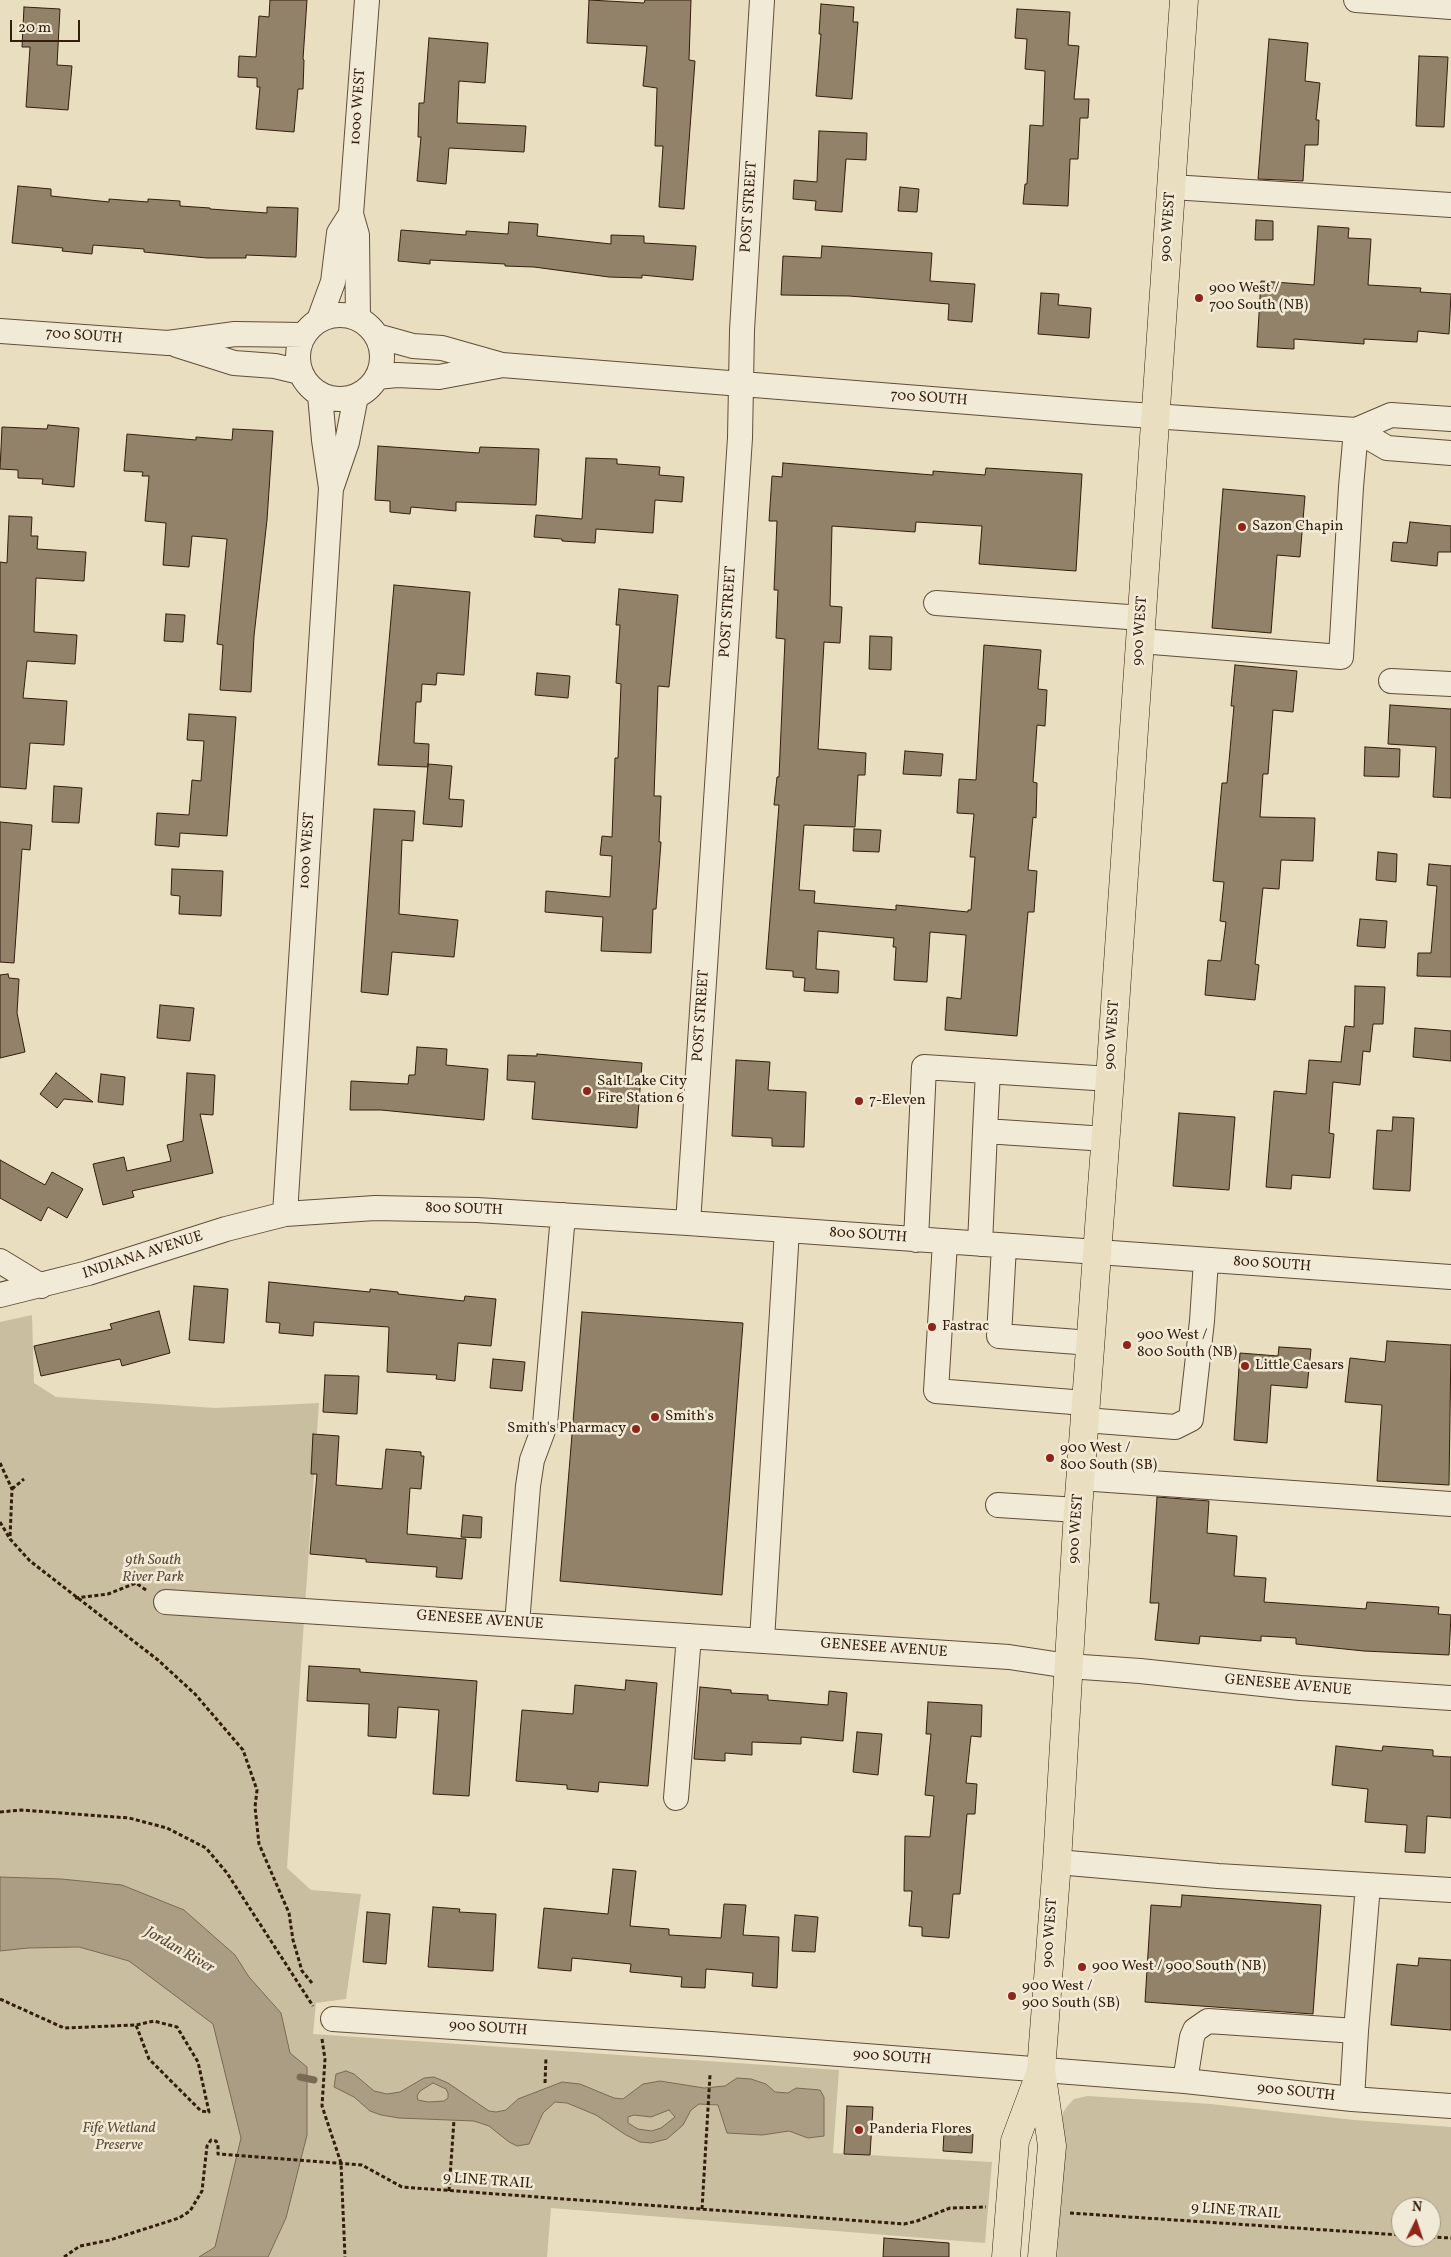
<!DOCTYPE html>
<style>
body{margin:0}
#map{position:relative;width:1451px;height:2257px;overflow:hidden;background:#e9dfc0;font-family:Vollkorn,serif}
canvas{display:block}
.north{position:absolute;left:1391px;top:2197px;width:50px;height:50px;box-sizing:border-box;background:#f1ead6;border:1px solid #a59885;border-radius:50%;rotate:4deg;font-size:14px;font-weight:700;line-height:20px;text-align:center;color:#331d0c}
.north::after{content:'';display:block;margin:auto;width:18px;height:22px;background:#8f2418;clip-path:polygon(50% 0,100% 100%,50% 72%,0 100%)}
.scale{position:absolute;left:10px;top:20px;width:70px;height:22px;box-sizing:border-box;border:2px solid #331d0c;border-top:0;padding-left:6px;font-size:15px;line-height:18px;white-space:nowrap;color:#331d0c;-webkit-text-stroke:4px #f1ead6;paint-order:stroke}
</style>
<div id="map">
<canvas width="1451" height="2257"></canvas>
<div class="north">N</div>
<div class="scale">20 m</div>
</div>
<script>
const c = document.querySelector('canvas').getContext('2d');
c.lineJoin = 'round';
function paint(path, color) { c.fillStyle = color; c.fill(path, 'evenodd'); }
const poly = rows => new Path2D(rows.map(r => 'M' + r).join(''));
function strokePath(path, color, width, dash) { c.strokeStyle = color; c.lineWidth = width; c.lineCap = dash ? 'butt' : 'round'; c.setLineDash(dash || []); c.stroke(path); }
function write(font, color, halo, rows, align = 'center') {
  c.font = font + ' Vollkorn,serif'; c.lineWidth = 5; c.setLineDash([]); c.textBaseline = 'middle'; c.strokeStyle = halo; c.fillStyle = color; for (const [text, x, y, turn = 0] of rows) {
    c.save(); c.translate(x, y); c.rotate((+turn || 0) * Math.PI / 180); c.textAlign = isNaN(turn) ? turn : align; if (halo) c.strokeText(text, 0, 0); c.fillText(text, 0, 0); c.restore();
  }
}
const green = poly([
 [32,1315,34,1383,56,1397,215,1408,319,1403,287,1868,311,1890,361,1894,346,1999,316,2003,313,2034,839,2070,833,2153,992,2162,985,2243,551,2208,547,2257,0,2257,0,1322],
 [1088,2096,1211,2104,1354,2120,1451,2127,1451,2257,1057,2257,1059,2230,1054,2222,1062,2119,1063,2112,1069,2104,1074,2099],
 [1401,2207,1431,2207,1431,2237,1401,2237]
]);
const water = poly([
 [0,1877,61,1879,122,1885,184,1910,235,1955,249,1977,281,2013,290,2053,307,2067,307,2135,286,2218,268,2257,199,2257,215,2247,241,2138,213,2024,129,1961,79,1947,28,1948,0,1951,0,1877],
 [346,2071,354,2074,374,2091,387,2094,400,2092,424,2078,434,2077,448,2083,489,2111,496,2112,506,2110,518,2099,562,2082,580,2084,614,2098,623,2099,643,2084,660,2081,704,2088,725,2086,737,2078,751,2079,766,2084,775,2092,788,2093,796,2088,820,2090,824,2097,824,2136,808,2138,789,2131,762,2135,727,2133,718,2105,699,2104,691,2110,683,2125,667,2139,651,2143,640,2142,626,2135,596,2115,567,2103,555,2102,543,2113,529,2144,517,2146,509,2142,489,2126,474,2121,399,2118,381,2115,370,2111,354,2097,334,2087,336,2074,346,2071],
 [433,2083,446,2089,448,2093,448,2098,444,2101,428,2102,418,2100,417,2096,420,2091,433,2083],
 [669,2110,675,2117,661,2128,652,2131,638,2129,628,2123,628,2117,634,2115,651,2117,669,2110]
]);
const stream = poly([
 [300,2077,314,2080]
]);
const building = poly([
 [270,0,307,0,303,59,304,60,303,89,298,89,294,132,256,129,260,87,257,87,257,78,238,77,239,56,256,57,259,16,269,17,270,0],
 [589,0,644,3,645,0,691,0,689,60,695,61,684,209,659,207,663,146,655,146,657,88,643,86,647,46,587,43,589,0],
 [821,4,854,7,853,22,858,22,852,99,816,96,821,34,819,34,821,4],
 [24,7,60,9,57,65,72,66,68,110,26,107,30,47,22,47,24,7],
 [1017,9,1070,12,1068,45,1079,46,1074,99,1089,99,1088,118,1080,118,1078,159,1070,159,1068,206,1023,204,1025,184,1027,184,1030,125,1043,126,1045,71,1025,69,1027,39,1015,38,1017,9],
 [429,38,488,43,485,83,459,81,457,123,526,126,524,152,449,148,446,184,417,181,421,137,418,137,419,103,424,103,429,38],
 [1269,39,1308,43,1305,81,1320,83,1316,120,1319,120,1318,145,1305,145,1303,181,1258,179,1269,39],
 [1419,56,1448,57,1444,127,1416,126,1419,56],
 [819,131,867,133,866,160,846,159,842,212,815,210,816,201,793,199,794,180,817,182,819,131],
 [18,186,51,189,51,196,109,202,109,199,148,202,148,199,180,201,180,206,210,208,210,209,267,213,267,207,298,208,296,257,246,255,246,258,207,258,144,252,144,249,93,245,92,254,62,251,63,248,12,243,18,186],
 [900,187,919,189,917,212,898,211,900,187],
 [1256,220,1273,221,1273,240,1255,240,1256,220],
 [509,222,538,224,537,236,611,244,611,235,644,236,644,243,696,246,693,280,642,275,642,278,609,277,534,267,505,266,505,264,430,260,430,264,398,261,401,230,466,235,466,231,508,234,509,222],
 [1318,226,1349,228,1348,238,1371,239,1368,285,1421,288,1420,292,1451,294,1449,334,1418,331,1417,342,1364,339,1364,344,1294,339,1294,349,1257,347,1261,281,1314,285,1318,226],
 [822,246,932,253,930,281,975,284,972,322,948,320,949,304,849,296,781,295,783,256,821,258,822,246],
 [1041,293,1059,294,1058,305,1091,308,1089,338,1038,334,1041,293],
 [48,425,79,428,74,487,42,484,43,479,18,478,18,470,0,469,2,427,47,429,48,425],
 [233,429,273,431,267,520,254,636,251,692,220,690,223,645,217,644,227,539,192,536,189,567,163,565,166,523,145,521,149,476,142,476,143,472,124,471,127,434,196,440,196,437,232,440,233,429],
 [378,446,479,453,480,447,539,449,536,505,456,502,456,511,411,507,410,514,390,512,390,501,375,500,378,446],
 [586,458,617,459,617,464,660,467,659,475,684,477,682,502,655,500,653,533,596,529,595,543,562,541,562,539,534,537,536,515,582,519,586,458],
 [783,463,933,475,933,471,985,475,986,468,1082,474,1076,571,979,564,982,526,916,522,915,532,832,526,830,606,842,607,840,643,824,642,818,749,866,753,865,775,858,775,855,827,804,825,799,890,815,891,814,903,896,910,896,905,968,912,968,910,971,910,975,857,970,857,974,814,957,813,959,779,976,780,984,645,1041,650,1038,689,1047,690,1045,726,1037,725,1033,782,1037,783,1036,818,1033,817,1028,870,1037,871,1034,912,1028,912,1017,1036,945,1030,947,997,961,999,966,935,930,932,927,982,894,980,896,947,893,947,894,938,818,931,816,969,839,971,838,993,804,991,805,978,793,977,793,971,766,969,779,805,774,805,777,777,779,777,785,639,776,638,778,590,774,590,777,521,769,521,772,476,782,477,783,463],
 [1223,489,1305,496,1300,557,1277,555,1271,633,1212,628,1223,489],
 [9,516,32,517,31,536,38,536,37,549,86,552,84,581,36,578,34,632,77,635,75,664,27,661,23,698,67,701,64,745,30,743,26,789,0,787,0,562,7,563,9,516],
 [1410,522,1451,526,1451,552,1438,552,1437,566,1391,561,1393,542,1407,543,1410,522],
 [394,585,470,592,464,675,437,673,436,685,422,684,421,702,416,702,414,743,429,744,428,767,378,765,394,585],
 [619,589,678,595,669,687,658,686,654,796,661,796,659,842,661,842,656,909,653,909,651,953,601,951,603,917,545,912,546,891,610,897,612,856,600,855,602,836,612,837,615,758,618,758,621,684,616,683,620,625,616,625,619,589],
 [166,614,185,615,183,642,164,641,166,614],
 [870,636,892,637,891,670,869,669,870,636],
 [1235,665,1297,671,1293,712,1273,710,1268,774,1263,774,1260,817,1315,818,1313,861,1281,860,1279,889,1263,888,1255,964,1259,965,1255,1000,1205,995,1208,960,1221,961,1226,922,1220,921,1224,882,1213,881,1222,783,1227,783,1234,706,1231,706,1235,665],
 [537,673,570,676,568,698,535,695,537,673],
 [1390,705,1451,709,1451,798,1433,797,1436,747,1388,744,1390,705],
 [189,714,236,717,227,836,180,833,179,847,155,845,157,813,189,815,192,780,201,781,204,741,187,740,189,714],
 [1365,747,1400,749,1399,777,1364,776,1365,747],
 [905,751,943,754,941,776,903,774,905,751],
 [428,764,452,766,449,799,464,800,462,827,423,824,428,764],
 [54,786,82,788,79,823,52,822,54,786],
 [374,809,415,811,413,841,402,840,399,914,458,920,454,957,392,952,388,995,361,992,374,809],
 [0,822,32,825,30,850,22,849,14,963,0,962,0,822],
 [854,829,881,830,879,852,853,851,854,829],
 [1378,852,1397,854,1396,882,1376,880,1378,852],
 [1429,864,1451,866,1451,977,1417,976,1418,953,1431,953,1437,886,1427,885,1429,864],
 [172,869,223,871,221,916,179,914,180,896,171,895,172,869],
 [1360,919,1387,921,1385,948,1357,946,1360,919],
 [8,974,9,978,19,979,17,1013,25,1052,0,1058,0,975,8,974],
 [1355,986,1385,987,1383,1024,1373,1024,1370,1052,1363,1051,1360,1085,1333,1082,1329,1133,1334,1134,1330,1178,1292,1175,1291,1189,1266,1187,1274,1091,1306,1094,1309,1060,1341,1062,1345,1026,1354,1027,1355,986],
 [160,1005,194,1008,190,1041,157,1038,160,1005],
 [1415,1028,1451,1031,1451,1061,1413,1057,1415,1028],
 [417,1047,447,1049,446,1065,488,1069,484,1120,381,1110,350,1110,351,1081,408,1084,409,1075,415,1075,417,1047],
 [537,1054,642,1063,637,1128,532,1119,535,1082,507,1080,508,1055,537,1056,537,1054],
 [736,1060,770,1062,768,1090,806,1092,804,1147,772,1146,772,1138,732,1136,736,1060],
 [56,1073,93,1102,64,1099,57,1108,40,1094,56,1073],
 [187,1073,215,1075,213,1115,200,1114,213,1173,132,1191,134,1197,103,1205,93,1164,124,1157,127,1171,171,1161,167,1145,183,1141,187,1073],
 [101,1074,125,1077,123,1105,98,1102,101,1074],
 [1179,1113,1235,1117,1229,1190,1173,1186,1179,1113],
 [1393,1117,1414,1118,1410,1191,1373,1189,1377,1130,1392,1131,1393,1117],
 [0,1160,45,1185,52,1172,83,1189,67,1218,48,1207,41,1221,0,1198,0,1160],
 [269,1282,370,1292,370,1289,398,1292,398,1294,464,1301,465,1296,496,1299,491,1346,458,1343,455,1381,436,1379,437,1375,387,1372,389,1327,314,1322,313,1336,279,1333,280,1323,266,1322,269,1282],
 [194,1286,228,1289,224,1343,189,1340,194,1286],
 [159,1311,170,1353,122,1366,120,1359,41,1376,34,1346,112,1329,110,1324,159,1311],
 [582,1312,743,1323,722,1595,560,1581,582,1312],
 [1387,1341,1451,1345,1449,1485,1377,1481,1382,1405,1345,1402,1350,1358,1385,1362,1387,1341],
 [1279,1347,1311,1349,1307,1388,1271,1385,1267,1443,1234,1440,1240,1353,1278,1356,1279,1347],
 [493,1359,525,1362,522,1391,490,1388,493,1359],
 [325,1375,359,1376,357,1414,323,1412,325,1375],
 [313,1434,339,1436,336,1485,382,1489,386,1449,421,1452,421,1456,424,1456,421,1489,410,1488,407,1534,466,1539,462,1579,436,1577,437,1567,366,1562,366,1559,310,1554,317,1474,311,1474,313,1434],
 [1157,1497,1209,1501,1207,1533,1237,1536,1234,1576,1266,1578,1264,1602,1366,1609,1367,1602,1439,1607,1438,1614,1451,1615,1449,1655,1364,1651,1296,1644,1296,1638,1261,1636,1261,1641,1200,1636,1199,1644,1155,1640,1159,1603,1150,1603,1157,1497],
 [463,1515,482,1517,481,1538,461,1537,463,1515],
 [309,1666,360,1669,360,1672,477,1681,469,1796,433,1794,439,1710,398,1707,396,1738,368,1736,369,1704,307,1701,309,1666],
 [626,1680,657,1683,648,1786,599,1782,598,1792,567,1789,567,1785,516,1781,522,1710,573,1714,575,1685,625,1690,626,1680],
 [700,1687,731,1690,731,1693,768,1695,768,1700,828,1705,829,1691,847,1693,843,1741,801,1737,801,1744,752,1742,752,1755,725,1753,725,1761,694,1759,700,1687],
 [928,1702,982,1705,981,1737,971,1736,966,1783,977,1784,975,1814,967,1814,960,1894,953,1894,949,1938,922,1936,922,1927,909,1926,912,1891,904,1891,905,1836,930,1837,934,1796,925,1795,931,1734,926,1734,928,1702],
 [857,1732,882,1734,878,1775,853,1772,857,1732],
 [1336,1746,1382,1751,1383,1746,1433,1750,1433,1756,1451,1757,1451,1818,1427,1816,1425,1853,1405,1852,1407,1825,1365,1822,1368,1789,1332,1785,1336,1746],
 [613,1869,636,1871,630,1926,669,1929,669,1935,721,1938,724,1904,746,1905,743,1935,779,1937,777,1988,752,1986,753,1973,706,1969,705,1988,681,1987,682,1977,630,1972,631,1964,572,1958,571,1971,538,1968,544,1908,608,1914,613,1869],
 [1182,1895,1321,1905,1313,2014,1145,2002,1151,1905,1181,1907,1182,1895],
 [433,1907,460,1909,459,1912,496,1914,493,1971,428,1967,433,1907],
 [367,1912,390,1914,386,1964,363,1962,367,1912],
 [795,1915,818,1917,815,1952,792,1951,795,1915],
 [1419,1958,1451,1960,1451,2030,1391,2025,1397,1964,1418,1966,1419,1958],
 [847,2106,873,2107,870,2155,844,2154,847,2106],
 [944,2132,973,2134,972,2153,943,2151,944,2132],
 [884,2238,949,2243,949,2257,883,2257,884,2238]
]);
const path = poly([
 [0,1463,12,1489,10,1538],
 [12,1489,24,1479],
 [0,1522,10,1539,30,1561,158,1660,195,1694,243,1750,257,1790,255,1807,259,1844,289,1913,293,1940,302,1971,312,1983],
 [75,1598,108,1594,136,1583,146,1590],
 [0,1812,21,1810,129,1818,167,1828,206,1848,227,1873,313,2006],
 [0,1999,64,2028,136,2025,154,2021,177,2027,198,2062,209,2112,201,2111,149,2059,136,2025],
 [322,2039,325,2059,322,2106,341,2163,345,2257],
 [545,2083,546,2057],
 [449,2191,454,2120],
 [702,2209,710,2075],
 [1070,2213,1401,2235],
 [1431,2237,1451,2238],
 [64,2257,80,2246,110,2240,179,2218,190,2211,202,2191,207,2146,211,2140,216,2141,218,2145,218,2154,362,2165,402,2187,904,2224,917,2221,950,2208,986,2207]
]);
const minor = poly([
 [1356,0,1451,7],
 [1172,187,1451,205],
 '298 357a42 42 0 1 1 84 0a42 42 0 1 1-84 0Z',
 [358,319,357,235,351,214,367,0],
 [319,320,333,282,339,233,351,214],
 [0,331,168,343,235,334,303,335],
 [377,336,413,346,442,348,502,365,1095,412,1356,430,1387,448,1451,453],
 [177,345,234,363,275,366,300,372],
 [377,377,397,375,439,377,498,366],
 [1356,430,1391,415,1451,419],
 [332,486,347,442,356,396],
 [936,603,1142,618],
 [1140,641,1341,657,1351,487,1356,430],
 [1391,681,1451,684],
 [985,1131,988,1071],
 [285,1214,331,488,324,440,320,395],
 [688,1223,740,438,742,330,762,0],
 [916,1240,924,1067,1110,1079],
 [945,1242,936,1391,1085,1403],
 [980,1244,985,1131,1106,1139],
 [1004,1246,999,1336,1091,1343],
 [0,1261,41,1286],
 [0,1295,88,1273,226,1229,285,1214,375,1208,477,1210,688,1223,1451,1277],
 [1085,1420,1175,1427,1191,1419,1202,1321,1206,1260],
 [1080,1478,1451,1504],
 [998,1505,1078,1510],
 [166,1602,1009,1657,1068,1666,1140,1671,1300,1688,1451,1698],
 [517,1624,528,1486,532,1460,545,1425,563,1215],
 [762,1640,787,1230],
 [676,1798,689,1636],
 [1057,1862,1218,1876,1451,1890],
 [333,2019,711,2044,994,2066,1185,2081,1352,2099,1451,2106],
 [1356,2031,1368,1885],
 [1185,2081,1192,2037,1195,2030,1208,2021,1356,2031,1352,2099]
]);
const major = poly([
 [1006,2257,1015,2141,1040,2074],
 [1042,2257,1052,2146,1041,2070,1057,1862,1078,1510,1110,1079,1184,0]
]);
const markers = [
 [1199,298,5,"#8f2418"],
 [1242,527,5,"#8f2418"],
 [587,1091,5,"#8f2418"],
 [859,1101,5,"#8f2418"],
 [932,1327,5,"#8f2418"],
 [1127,1345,5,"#8f2418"],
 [1245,1366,5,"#8f2418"],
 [655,1417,5,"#8f2418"],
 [636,1429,5,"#8f2418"],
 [1050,1458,5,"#8f2418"],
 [1082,1967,5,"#8f2418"],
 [1012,1996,5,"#8f2418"],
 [859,2130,5,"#8f2418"]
];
const streetNames = [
 ["1000 WEST",359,107,-86],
 ["POST STREET",750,207,-86],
 ["900 WEST",1169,227,-86],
 ["700 SOUTH",84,337,4],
 ["700 SOUTH",929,399,4],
 ["POST STREET",729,612,-86],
 ["900 WEST",1141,631,-86],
 ["1000 WEST",308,851,-86],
 ["POST STREET",702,1016,-86],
 ["900 WEST",1113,1035,-86],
 ["800 SOUTH",464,1210,2],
 ["800 SOUTH",868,1236,4],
 ["INDIANA AVENUE",143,1256,-18],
 ["800 SOUTH",1272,1265,4],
 ["900 WEST",1077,1529,-86],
 ["GENESEE AVENUE",480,1621,4],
 ["GENESEE AVENUE",884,1649,4],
 ["GENESEE AVENUE",1288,1686,5],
 ["900 WEST",1051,1933,-86],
 ["900 SOUTH",488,2029,4],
 ["900 SOUTH",892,2058,4],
 ["900 SOUTH",1296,2093,6],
 ["9 LINE TRAIL",488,2182,4],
 ["9 LINE TRAIL",1236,2212,4]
];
const poiNames = [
 ["900 West /",1209,289],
 ["700 South (NB)",1209,306],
 ["Sazon Chapin",1252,527],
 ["Salt Lake City",597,1082],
 ["Fire Station 6",597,1099],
 ["7-Eleven",869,1101],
 ["Fastrac",942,1327],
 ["900 West /",1137,1336],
 ["800 South (NB)",1137,1353],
 ["Little Caesars",1255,1366],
 ["Smith's",665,1417],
 ["Smith's Pharmacy",626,1429,"right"],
 ["900 West /",1060,1449],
 ["800 South (SB)",1060,1466],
 ["900 West / 900 South (NB)",1092,1967],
 ["900 West /",1022,1987],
 ["900 South (SB)",1022,2004],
 ["Panderia Flores",869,2130]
];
const parkNames = [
 ["9th South",153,1561],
 ["River Park",153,1578],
 ["Fife Wetland",119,2129],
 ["Preserve",119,2146]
];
const waterNames = [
 ["Jordan River",179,1951,30]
];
paint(green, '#cabea1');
paint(water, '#ab9d83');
strokePath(water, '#7b6a53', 1);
strokePath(stream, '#7b6a53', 7);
paint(building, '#92826a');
strokePath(building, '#331d0c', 1);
strokePath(minor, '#604e39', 26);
strokePath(major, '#331d0c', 29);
strokePath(path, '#331d0c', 3, [4, 2.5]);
strokePath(minor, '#f1ead6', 24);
strokePath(major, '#e9dfc0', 28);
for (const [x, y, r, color] of markers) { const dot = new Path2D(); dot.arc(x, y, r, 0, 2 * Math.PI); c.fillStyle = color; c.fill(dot); strokePath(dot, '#f1ead6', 2); }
write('15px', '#331d0c', '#f1ead6', streetNames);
write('15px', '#331d0c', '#f1ead6', poiNames, 'left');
write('italic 15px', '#604d39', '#f1ead6', parkNames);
write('italic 16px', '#5d4a36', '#f1ead6', waterNames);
</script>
